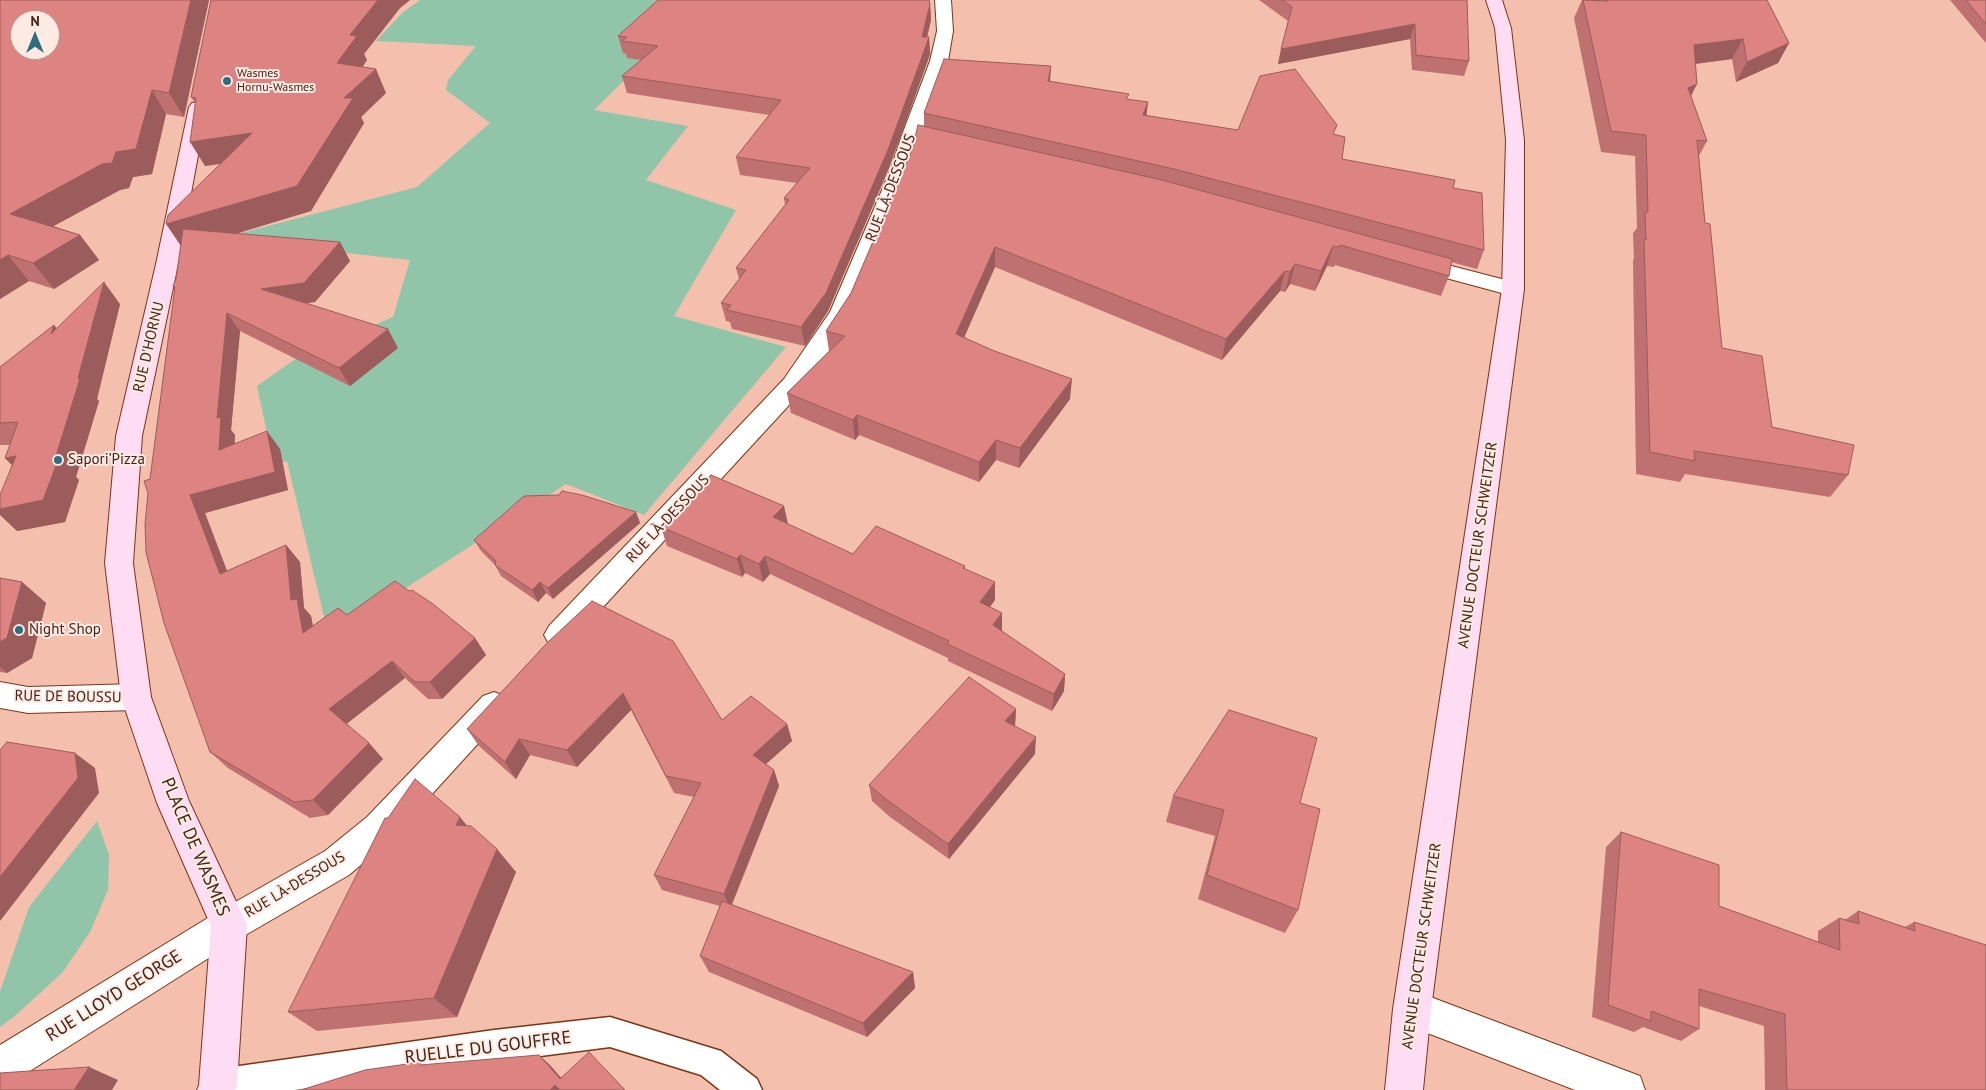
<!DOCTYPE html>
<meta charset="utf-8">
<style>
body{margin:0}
#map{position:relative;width:1986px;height:1090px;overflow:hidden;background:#f4c0ad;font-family:"PT Sans",sans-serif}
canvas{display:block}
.north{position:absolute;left:10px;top:10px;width:50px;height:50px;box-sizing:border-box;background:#fceae3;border:1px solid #b29a91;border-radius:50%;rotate:0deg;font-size:14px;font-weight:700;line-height:20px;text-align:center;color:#442317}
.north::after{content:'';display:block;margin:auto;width:18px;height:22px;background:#2d6e81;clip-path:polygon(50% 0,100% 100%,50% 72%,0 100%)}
</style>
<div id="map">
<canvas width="1986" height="1090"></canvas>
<div class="north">N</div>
</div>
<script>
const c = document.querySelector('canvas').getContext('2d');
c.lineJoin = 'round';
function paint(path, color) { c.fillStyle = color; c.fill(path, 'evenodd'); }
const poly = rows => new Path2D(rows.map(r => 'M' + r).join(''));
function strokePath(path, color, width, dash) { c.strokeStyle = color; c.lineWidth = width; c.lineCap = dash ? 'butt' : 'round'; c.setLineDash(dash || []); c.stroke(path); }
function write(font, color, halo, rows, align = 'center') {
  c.font = font + ' "PT Sans",sans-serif'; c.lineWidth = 4; c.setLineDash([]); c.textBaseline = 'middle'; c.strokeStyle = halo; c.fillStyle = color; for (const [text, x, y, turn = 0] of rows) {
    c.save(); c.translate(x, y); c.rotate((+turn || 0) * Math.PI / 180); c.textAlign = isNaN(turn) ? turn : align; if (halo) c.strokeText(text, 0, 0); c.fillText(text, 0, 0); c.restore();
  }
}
const green = poly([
 [420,0,706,0,594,110,688,126,646,180,736,210,674,316,786,347,644,515,566,484,329,638,287,461,258,469,267,433,257,386,294,360,393,317,410,260,263,244,188,247,417,187,490,123,446,90,448,80,476,46,376,41,403,12],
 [97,821,109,855,108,890,90,932,63,972,15,1016,0,1027,0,992,29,907]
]);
const lane = poly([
 [610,1017,721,1051,757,1079,762,1090,720,1090,701,1075,610,1047,494,1062,295,1090,204,1090,202,1085,207,1074,218,1069,494,1030,610,1017]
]);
const street = poly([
 [935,0,951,0,953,31,948,61,920,135,911,169,869,273,852,312,833,345,802,391,569,644,559,647,549,644,544,635,549,626,784,379,830,312,891,169,902,135,930,61,937,31,935,0],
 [1413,256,1521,284,1524,289,1521,294,1513,296,1405,267,1402,262,1405,257,1413,256],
 [0,682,28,687,136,684,147,688,151,697,147,706,136,710,28,713,0,708,0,682],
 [494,692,505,696,509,705,505,714,391,839,349,875,242,937,14,1081,0,1086,0,1045,216,913,325,851,367,817,483,696,494,692],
 [1412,990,1640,1076,1645,1090,1575,1090,1399,1022,1393,1009,1399,996,1412,990]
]);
const secondary = poly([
 [1486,0,1502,0,1511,28,1524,140,1524,289,1431,1009,1423,1090,1385,1090,1393,1009,1502,289,1506,140,1495,28,1486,0],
 [198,102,204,103,207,107,178,264,142,436,133,563,151,697,189,801,247,925,237,1085,235,1090,197,1090,199,1085,211,926,157,803,121,697,105,563,116,436,156,264,189,107,192,103,198,102]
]);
const wall = poly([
 [0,0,209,0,184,117,166,114,152,174,133,177,129,188,120,190,53,226,80,235,99,260,54,289,29,281,0,299],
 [211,0,410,0,400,8,364,54,367,60,362,67,386,93,361,117,364,123,311,211,236,234,340,242,350,261,315,302,305,303,398,348,350,386,240,331,231,430,235,435,235,444,280,449,288,490,205,513,227,571,286,545,300,562,304,608,311,616,313,626,347,615,409,591,475,638,486,655,442,699,428,699,405,678,346,724,369,743,383,759,328,815,310,818,228,768,210,752,150,479,175,288,173,286,219,164,205,166,195,103,191,97],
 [1259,0,1467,0,1469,61,1464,76,1412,70,1410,39,1278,64,1288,21],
 [1582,0,1767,0,1789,43,1778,63,1736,82,1732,59,1696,64,1691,97,1707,141,1699,156,1705,223,1722,348,1772,427,1848,475,1830,497,1685,474,1680,482,1636,474,1633,261,1634,258,1633,233,1637,228,1635,156,1601,152,1574,18],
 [1950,0,1986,0,1986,43],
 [930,4,931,20,927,37,929,37,930,54,928,60,889,168,828,311,805,346,732,329,730,322,726,321,721,303,739,279,736,268,785,205,784,198,797,183,740,175,736,157,769,115,627,93,622,76,641,60,627,58,626,54,623,53,618,36],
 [1050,81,1128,100,1148,102,1146,116,1238,130,1335,135,1342,159,1453,188,1484,250,1477,269,1451,262,1449,276,1441,296,1335,265,1334,267,1327,266,1315,291,1290,284,1285,292,1280,291,1222,360,995,267,964,337,1070,399,1019,468,996,460,979,482,859,435,855,440,791,413,787,393,829,351,826,331,851,293,924,126,924,113],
 [120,304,97,399,99,401,76,477,79,480,65,522,17,531,12,465,5,458,10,445,0,445,0,367,54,325,56,328],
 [636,512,640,523,553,599,546,593,538,602,501,576,495,565,481,551,474,540],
 [661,527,853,554,965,566,965,569,995,600,990,607,1002,613,1001,631,1065,674,1064,691,1052,711,948,661,948,658,770,574,763,582,745,573,742,577,667,546],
 [0,578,22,582,46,603,32,658,7,673,0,672],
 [548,642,722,720,787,724,792,741,766,764,774,770,779,786,732,905,913,972,915,988,867,1037,709,972,700,956,720,906,662,890,654,875,694,797,674,793,631,710,577,767,530,755,516,779,479,746,467,729],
 [1016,709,1015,726,1035,754,949,859,890,817,872,801,869,785],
 [1173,796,1300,803,1298,910,1285,933,1198,899,1215,836,1166,822],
 [460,817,467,826,516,872,457,1017,317,1031,288,1012],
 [1621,832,1719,906,1818,942,1818,931,1839,918,1845,920,1858,911,1905,927,1914,922,1986,1090,1765,1090,1764,1026,1699,1006,1699,1029,1681,1041,1643,1027,1634,1032,1592,1017,1606,847]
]);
const shadedWall = poly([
 [191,0,209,0,184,117,169,93],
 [378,0,410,0,400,8,364,54,367,60,349,87,337,63,350,35],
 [930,4,931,20,923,54,922,37],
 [1415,24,1410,39,1278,64,1281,49],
 [929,37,930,54,928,60,889,168,828,311,805,346,801,327],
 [1743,39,1732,59,1684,65,1694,45],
 [1789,43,1778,63,1736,82,1747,62],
 [1051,66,1050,83,1048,81],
 [376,69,386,93,361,117,364,123,311,211,183,249,166,224,344,98],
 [1697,84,1687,104,1688,88],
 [152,90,166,114,152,174,133,177,129,188,120,190,30,239,10,214,116,152],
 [1148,102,1146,120,1143,115],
 [252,133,266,157,205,166,190,142],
 [80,235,99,260,54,289,33,263],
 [340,242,350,261,315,302,272,308,261,289],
 [1333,246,1327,266,1315,291,1321,271],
 [995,247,995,267,957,354,956,334],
 [8,255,29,281,0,299,0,260],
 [1295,264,1290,284,1285,292,1290,272],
 [1285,271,1280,291,1222,360,1226,339],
 [104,282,120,304,97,399,99,401,76,477,79,480,65,522,17,531,0,515,0,509,78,378],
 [227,313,240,331,231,430,235,435,233,469,219,450,217,418],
 [54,325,72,347,51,334],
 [388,329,398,348,350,386,339,368],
 [1072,379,1070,399,1019,468,1020,448],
 [857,415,859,435,855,440,853,420],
 [267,431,280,449,288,490,205,513,235,592,220,574,190,495],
 [996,440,996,460,979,482,979,462],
 [16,456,27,480,5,458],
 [784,506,788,524,773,517],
 [636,512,640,523,553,599,548,588],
 [286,545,300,562,304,608,311,616,317,650,303,633,291,600],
 [740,555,745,573,742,577,737,559],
 [765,556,770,574,763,582,759,564],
 [22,582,46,603,32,658,7,673,0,667,0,642],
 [540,582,546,593,538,602,532,590],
 [995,582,995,600,980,620,980,602],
 [1002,613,1002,631,993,643,993,625],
 [475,638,486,655,442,699,430,682],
 [392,661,405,678,344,726,329,709],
 [1065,674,1064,691,1052,711,1054,694],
 [623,693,631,710,577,767,567,750],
 [1016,709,1015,726,1005,721],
 [787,724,792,741,758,771,753,755],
 [1036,737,1035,754,949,859,948,844],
 [519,739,530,755,516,779,505,762],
 [369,743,383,759,328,815,313,800],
 [75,753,95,768,99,793,0,921,0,877],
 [774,770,779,786,730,908,724,894],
 [460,817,480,842,456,825],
 [497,849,516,872,457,1017,434,998],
 [913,972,915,988,867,1037,863,1023],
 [539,1055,550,1065,571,1089,560,1079],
 [89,1067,118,1080,112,1090,74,1090],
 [555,1085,561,1090,550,1090]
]);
const building = poly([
 [0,0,191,0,169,93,152,90,136,149,116,152,112,163,102,164,10,214,80,235,33,263,8,255,0,260,0,0],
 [20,20,50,20,50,50,20,50,20,20],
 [211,0,378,0,350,35,357,36,337,63,376,69,344,98,353,98,297,186,166,224,168,215,252,133,190,142,196,98,191,97,211,0],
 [658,0,929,0,930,4,922,37,929,37,927,43,888,150,826,293,801,327,727,310,731,305,721,303,746,270,736,268,789,200,784,198,810,168,736,157,781,100,622,76,658,46,622,41,627,37,618,36,658,0],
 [1282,0,1467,0,1469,61,1416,55,1415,24,1281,49,1292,7,1282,0],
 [1583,0,1608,1,1608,0,1767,0,1789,43,1747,62,1743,39,1694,45,1697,84,1688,88,1707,141,1697,140,1705,223,1710,224,1722,348,1762,356,1772,427,1854,445,1848,475,1694,451,1695,461,1650,452,1644,239,1646,240,1645,212,1648,212,1646,135,1611,131,1583,0],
 [1966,0,1986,0,1986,24,1966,0],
 [944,59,1051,66,1048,81,1129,94,1126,99,1148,102,1143,115,1238,130,1260,76,1295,69,1337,125,1333,134,1345,137,1342,159,1455,180,1453,188,1482,193,1484,250,1174,169,924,113,944,59],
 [918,125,1162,180,1452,259,1449,276,1340,245,1339,247,1333,246,1321,271,1295,264,1290,272,1285,271,1226,339,995,247,956,334,992,350,1072,379,1020,448,996,440,979,462,857,415,853,420,787,393,845,336,826,331,851,293,912,150,918,125],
 [183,229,340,242,304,283,261,289,388,329,339,368,227,313,217,418,221,417,219,450,267,431,275,472,190,495,220,574,286,545,291,600,297,599,303,633,338,608,347,615,395,581,409,591,412,590,433,604,475,638,430,682,415,682,392,661,329,709,369,743,313,800,294,802,210,752,164,623,146,552,145,524,148,493,144,481,150,479,175,287,173,286,176,279,183,229],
 [104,282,78,378,80,379,55,459,59,458,43,500,0,509,0,495,16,456,5,458,18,422,0,423,0,367,54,325,51,334,104,282],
 [711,475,784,506,773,517,853,554,876,526,965,566,963,568,995,582,980,602,1002,613,993,625,1065,674,1054,694,947,644,949,641,765,556,759,564,740,555,737,559,661,527,711,475],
 [562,491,582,495,636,512,548,588,540,582,532,590,495,565,496,561,474,540,524,496,559,495,562,491],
 [0,578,22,582,7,638,0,642,0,578],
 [592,601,673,641,722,720,751,696,787,724,753,755,774,770,724,894,654,875,701,783,666,776,623,693,567,750,519,739,505,762,467,729,548,642,592,601],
 [969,677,1016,709,1005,721,1036,737,948,844,887,800,869,785,969,677],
 [1229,710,1317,738,1300,803,1320,809,1298,910,1207,875,1224,810,1173,796,1229,710],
 [7,742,75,753,78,778,0,877,0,750,7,742],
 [415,779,460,817,456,825,471,826,497,849,434,998,288,1012,385,818,388,818,415,779],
 [1621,832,1719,865,1719,906,1840,950,1839,918,1859,924,1858,911,1915,931,1914,922,1986,945,1986,1090,1787,1090,1785,1014,1699,989,1699,1029,1651,1011,1651,1021,1608,1005,1621,832],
 [722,901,913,972,863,1023,700,956,722,901],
 [589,1052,625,1090,560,1090,555,1085,550,1090,301,1090,365,1070,421,1062,420,1065,539,1055,560,1079,589,1052],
 [89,1067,74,1090,0,1090,0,1073,89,1067]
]);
const markers = [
 [227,81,5,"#2d6e81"],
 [58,460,5,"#2d6e81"],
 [19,630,5,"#2d6e81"]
];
const farPoinames = [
 ["Wasmes",237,74],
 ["Hornu-Wasmes",237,88]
];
const streetNames = [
 ["RUE LÀ-DESSOUS",891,188,-69],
 ["RUE D'HORNU",149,347,-77],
 ["RUE LÀ-DESSOUS",668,519,-47],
 ["AVENUE DOCTEUR SCHWEITZER",1478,545,-82],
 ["RUE DE BOUSSU",68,697,1],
 ["RUE LÀ-DESSOUS",295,885,-31],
 ["AVENUE DOCTEUR SCHWEITZER",1422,946,-82]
];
const poiNames = [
 ["Sapori’Pizza",68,460],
 ["Night Shop",29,630]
];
const nearStreetnames = [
 ["PLACE DE WASMES",195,847,67],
 ["RUE LLOYD GEORGE",114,996,-32],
 ["RUELLE DU GOUFFRE",488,1048,-7]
];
paint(green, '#90c5a9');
strokePath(lane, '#7d3416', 3);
strokePath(street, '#7d3416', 2);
strokePath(secondary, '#7d3416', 2);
paint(lane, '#fff');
paint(street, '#fff');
paint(secondary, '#fedcf3');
paint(wall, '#be7170');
paint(shadedWall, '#9b5c5b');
paint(building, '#dd8382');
strokePath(building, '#9b5c5b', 1);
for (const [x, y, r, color] of markers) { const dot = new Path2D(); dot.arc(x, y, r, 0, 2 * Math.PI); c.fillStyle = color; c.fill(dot); strokePath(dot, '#fceae3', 2); }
write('12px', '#442317', '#fceae3', farPoinames, 'left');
write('15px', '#442317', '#fceae3', streetNames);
write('15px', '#442317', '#fceae3', poiNames, 'left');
write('18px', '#442317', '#fceae3', nearStreetnames);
</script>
